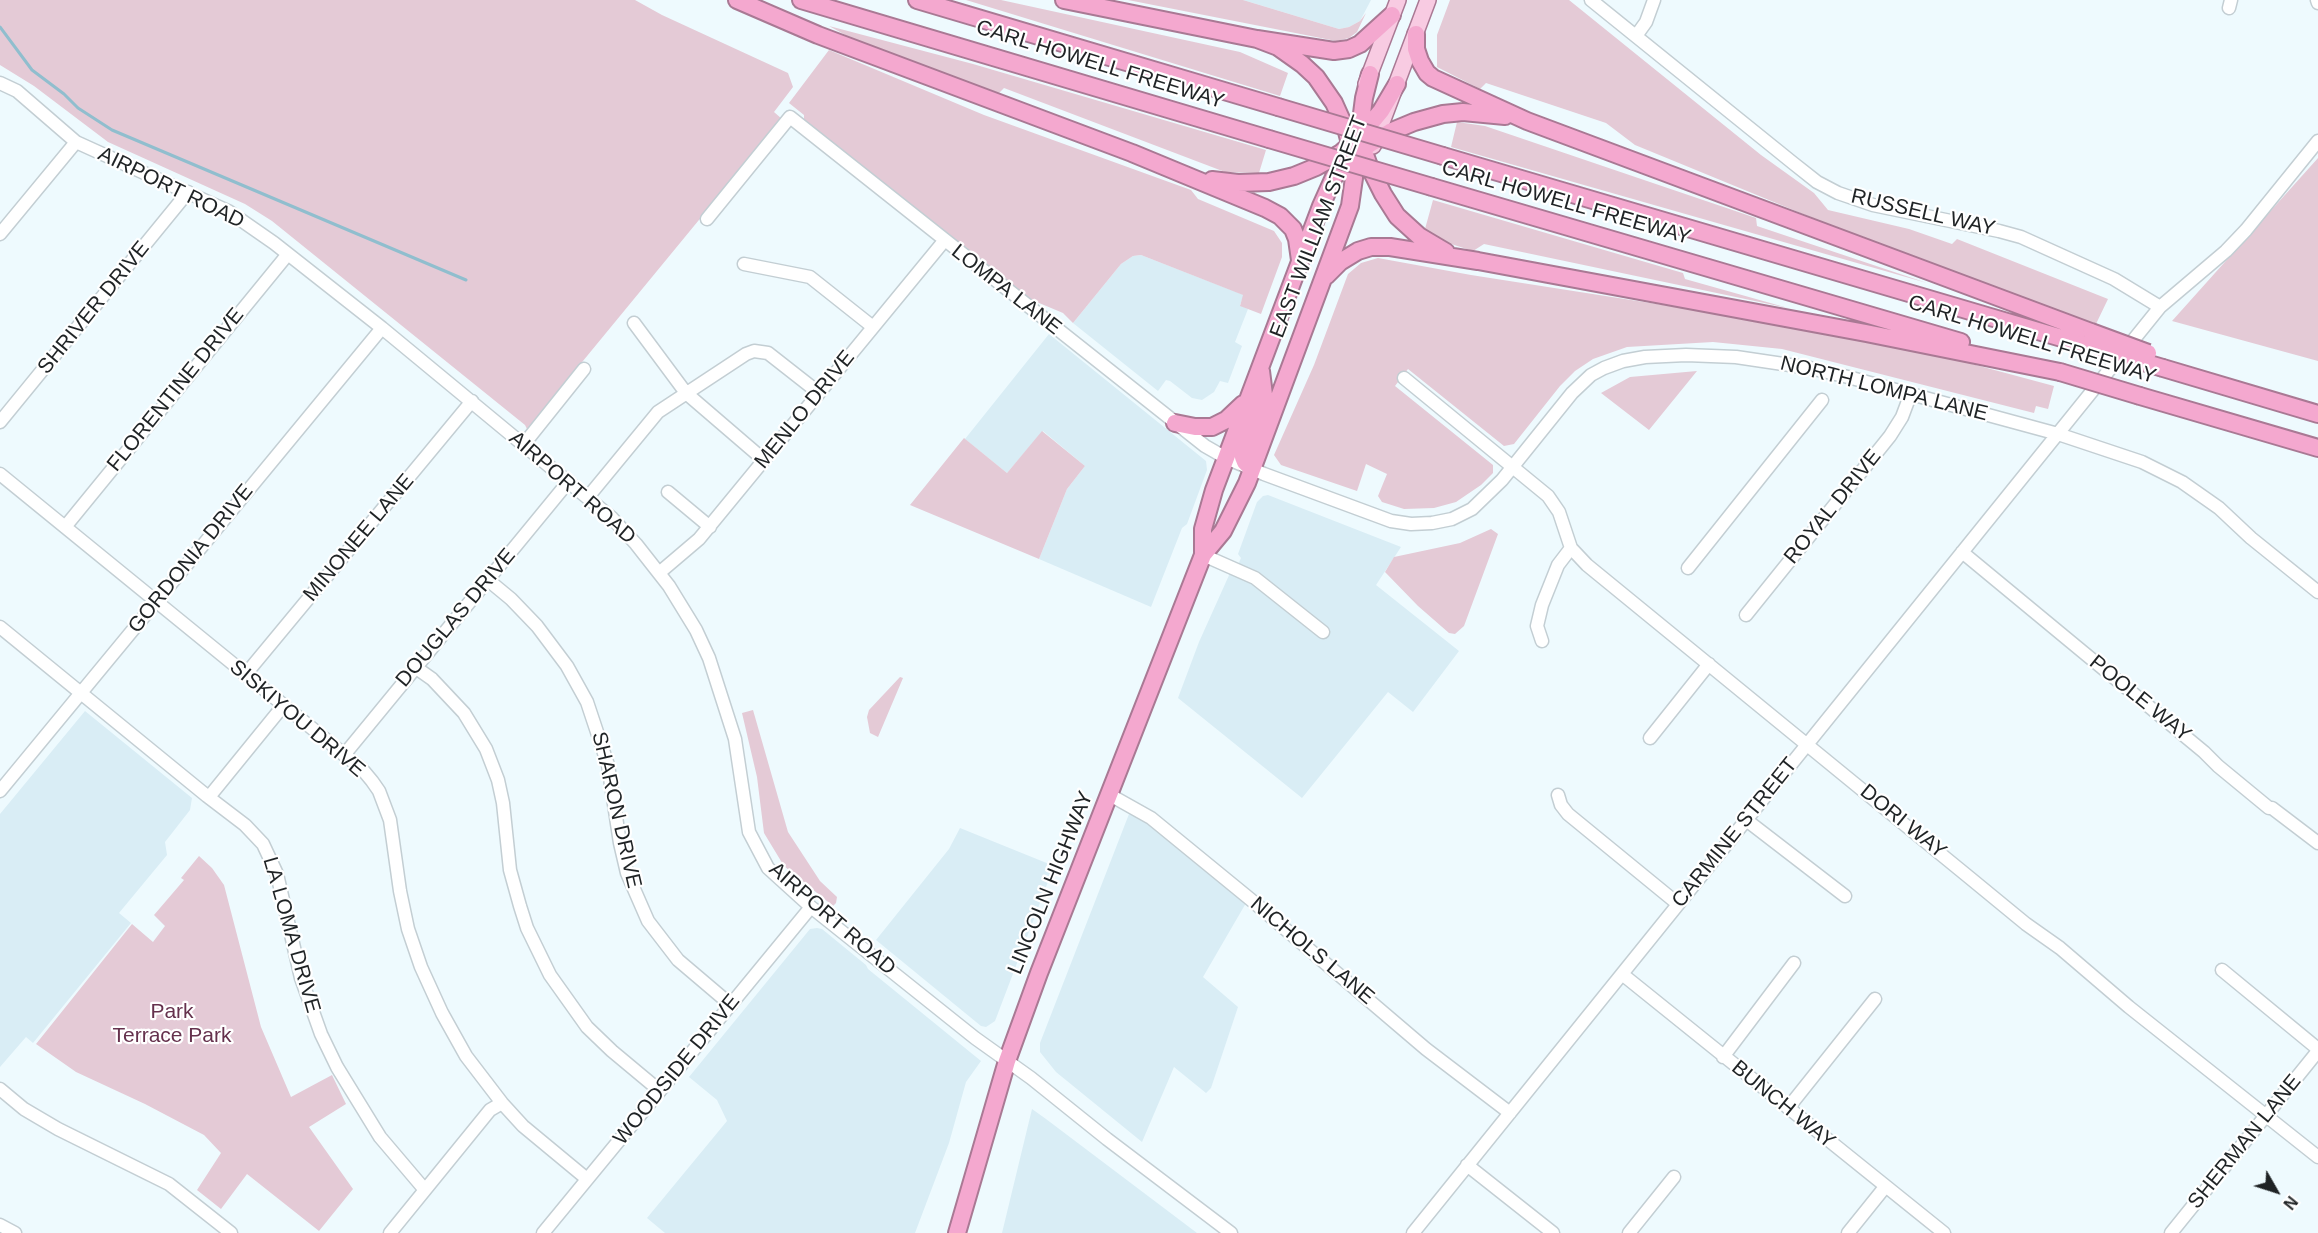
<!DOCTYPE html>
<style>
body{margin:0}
#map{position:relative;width:2318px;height:1233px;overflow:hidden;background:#eefafe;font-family:Helvetica,sans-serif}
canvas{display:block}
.north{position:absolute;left:2246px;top:1161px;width:60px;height:60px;-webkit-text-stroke:4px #fff;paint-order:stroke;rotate:129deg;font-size:16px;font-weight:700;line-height:24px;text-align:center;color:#1f2325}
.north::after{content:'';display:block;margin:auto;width:21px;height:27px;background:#1f2325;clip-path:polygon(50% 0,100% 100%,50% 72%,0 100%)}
</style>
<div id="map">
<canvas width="2318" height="1233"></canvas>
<div class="north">N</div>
</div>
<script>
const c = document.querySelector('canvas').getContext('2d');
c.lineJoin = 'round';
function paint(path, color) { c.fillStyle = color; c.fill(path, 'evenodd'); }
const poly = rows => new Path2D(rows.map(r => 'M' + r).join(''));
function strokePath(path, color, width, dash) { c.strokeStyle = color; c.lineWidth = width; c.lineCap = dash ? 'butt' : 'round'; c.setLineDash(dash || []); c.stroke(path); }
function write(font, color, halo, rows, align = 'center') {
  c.font = font + ' Helvetica,sans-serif'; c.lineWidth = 4.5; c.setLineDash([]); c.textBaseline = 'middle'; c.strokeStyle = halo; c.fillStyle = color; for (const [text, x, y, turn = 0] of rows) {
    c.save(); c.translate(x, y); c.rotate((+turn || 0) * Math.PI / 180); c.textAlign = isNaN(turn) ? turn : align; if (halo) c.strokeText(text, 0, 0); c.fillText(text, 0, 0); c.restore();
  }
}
const built = poly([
 [1243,0,1371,0,1360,21,1349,27,1339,29],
 [1141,255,1244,295,1240,305,1248,309,1235,342,1242,346,1228,383,1220,381,1214,392,1202,400,1192,398,1170,381,1166,380,1158,391,1073,323,1121,264,1133,256],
 [1049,334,1206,461,1207,470,1187,524,1182,528,1151,607,1039,559,1067,489,1085,466,1043,431,1007,473,965,439],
 [1268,495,1401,547,1376,585,1459,651,1413,712,1388,692,1302,798,1178,698,1199,642,1230,573,1234,574,1241,558,1238,554,1257,502,1263,496],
 [85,711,192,798,190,810,165,842,167,855,119,913,131,923,33,1043,26,1037,0,1067,0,814],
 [1129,814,1148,823,1195,863,1246,903,1203,977,1238,1007,1211,1088,1206,1093,1174,1067,1142,1142,1056,1072,1040,1052,1040,1043],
 [960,828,1054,866,995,1021,986,1027,981,1026,876,940,949,849],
 [817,928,822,929,866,965,868,969,981,1061,966,1082,949,1143,915,1233,665,1233,647,1218,727,1121,717,1100,689,1077,810,929],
 [1032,1109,1046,1119,1197,1233,1002,1233]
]);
const green = poly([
 [0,0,635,0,662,15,788,73,793,87,774,112,782,119,527,429,525,425,272,221,245,204,108,142,34,86,0,65],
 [966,0,1001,0,1240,52,1288,73,1280,96],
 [1128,0,1243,0,1339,29,1349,27,1360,21,1366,13,1357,32,1349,38,1336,41],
 [1450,0,1569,0,1761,155,1814,193,1828,210,1909,229,1952,244,1957,239,2108,299,2096,324,1842,230,1635,145,1606,123,1486,83,1480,89,1437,67,1437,35],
 [829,26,973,64,1266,150,1259,173,1225,172,1004,88,999,93,860,43],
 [829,50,984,115,1191,190,1198,199,1274,231,1282,243,1282,257,1261,314,1240,306,1243,295,1141,255,1133,256,1121,264,1073,323,1063,313,1020,295,804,122,804,115,789,103],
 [1457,122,1485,126,1756,218,1757,226,1927,283,1451,147],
 [2318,158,2318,361,2172,321],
 [1433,200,1683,273,1685,279,1788,308,1484,244,1473,251,1448,243,1425,229],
 [1378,258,1471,275,1695,310,1862,340,1946,357,2054,386,2048,409,2036,406,2034,413,1782,349,1713,342,1627,347,1593,359,1575,371,1560,386,1514,444,1504,446,1408,369,1395,386,1493,465,1493,473,1481,485,1456,502,1434,508,1404,509,1382,502,1378,496,1387,474,1366,464,1357,491,1281,465,1274,455,1314,365,1348,274,1361,263],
 [1697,371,1649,430,1601,393,1630,377],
 [1042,431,1085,466,1067,489,1039,559,910,505,964,438,1007,473],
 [1491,529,1498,534,1464,626,1455,634,1449,633,1418,606,1385,572,1394,557,1460,543],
 [900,677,903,678,878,737,870,733,867,717,869,710],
 [753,710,788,832,820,881,837,897,836,903,833,906,784,866,764,833,757,777,742,713],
 [199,856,212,868,224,885,261,1027,291,1097,332,1075,346,1104,309,1127,353,1189,319,1231,247,1174,221,1209,197,1190,221,1153,204,1135,145,1104,76,1072,36,1044,132,924,153,942,165,926,154,915,184,880,181,878]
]);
const stream = poly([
 [0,27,32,70,64,94,78,108,112,130,466,280]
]);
const minor = poly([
 [1591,0,1793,163,1817,182,1838,193,1873,205,1999,231,2021,237,2114,279,2160,307],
 [2317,0,2318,3],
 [2229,8,2231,0],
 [1636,36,1646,22,1654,0],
 [0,83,17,91,76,142,228,211,274,243,382,328,612,518,636,544,669,586,696,630,709,658,735,739,749,832,768,868,811,907,975,1038,1031,1078,1107,1139,1231,1233],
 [707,219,790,117,1205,446,1226,458,1264,474,1391,521,1411,524,1432,523,1452,519,1472,509,1502,480,1572,393,1591,375,1604,368,1623,361,1645,357,1686,355,1736,357,1810,368,1848,377,2058,434,2142,462,2182,482,2219,508,2251,538,2318,592],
 [0,234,76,142],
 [744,264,810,277,873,327],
 [634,323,686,393,764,460],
 [1404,378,1548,496,1559,512,1571,548,1587,565,1970,878,2026,924,2060,948,2129,1007,2318,1157],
 [0,422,188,192],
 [524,444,584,369],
 [0,474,362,769,372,781,379,791,390,820,400,891,408,929,421,967,442,1013,466,1056,502,1103,523,1126,587,1179],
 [668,492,710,527],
 [588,497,658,412,746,354,754,351,768,353,819,393],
 [65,527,288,254],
 [1962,552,2204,752,2218,766,2269,808,2272,808,2318,843],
 [1203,555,1255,578,1323,632],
 [1688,568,1822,400],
 [659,573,699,539,944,241],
 [488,580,511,599,537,626,567,666,587,702,608,765,620,843,627,873,648,921,678,960,731,1005],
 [1746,615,1890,436,1902,417,1911,393],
 [0,627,207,796,245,825,263,844,277,874,301,978,321,1034,337,1067,380,1137,425,1190],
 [1542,641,1537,626,1542,605,1558,565,1571,548],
 [415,667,432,679,464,713,486,749,498,780,503,803,510,870,520,906,527,928,550,975,587,1027,612,1051,660,1091],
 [245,675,472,401],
 [1650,738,1709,664],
 [344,755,569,481],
 [0,791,382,328],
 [1110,795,1151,818,1250,899,1426,1049,1510,1113],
 [1558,795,1561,805,1568,814,1678,904],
 [209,797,283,706],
 [1745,819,1845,896],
 [2222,970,2318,1049],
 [1622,974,1944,1233],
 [1723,1057,1794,963],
 [0,1089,24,1109,58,1129,169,1184,231,1233],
 [1788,1108,1875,999],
 [1467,1165,1553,1233],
 [0,1225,15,1233],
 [390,1233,490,1110,502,1103],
 [543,1233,811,907],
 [1413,1233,2160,307,2226,251,2246,230,2318,141],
 [1629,1233,1674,1177],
 [1848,1233,1885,1187],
 [2171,1233,2318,1051]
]);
const major = poly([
 [1366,84,1398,0],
 [1373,146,1428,0]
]);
const highway = poly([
 [737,0,818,35,1132,153,1265,208,1280,216,1293,229,1297,239,1300,260],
 [801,0,1269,139],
 [917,0,1278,107],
 [1064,0,1257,39,1334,51,1349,49,1360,44,1392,15],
 [1416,34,1416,49,1420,61,1427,73,1433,78,1527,121,2091,332],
 [1370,74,1364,98,1360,129,1363,149,1369,166,1383,194,1397,216,1419,236,1446,252],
 [1443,156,2082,344],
 [1212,180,1238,183,1269,182,1294,176,1316,167,1341,153,1361,135,1381,111,1397,84],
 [1432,187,1961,342],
 [1326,276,1340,262,1358,251,1371,247,1390,247,1478,261,1866,333,2060,372],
 [2163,368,2318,414],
 [2140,396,2318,448],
 [1175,423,1195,427,1212,427,1226,420,1243,404],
 [1252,469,1245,462,1243,457,1263,402,1264,395,1261,371],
 [1203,555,1203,529,1214,490,1321,206,1334,177,1349,160,1370,144,1390,132,1414,122,1443,114,1463,112,1505,116],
 [957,1233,1007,1061,1039,973,1203,555,1223,531,1247,483,1350,206,1354,178,1353,155,1347,132,1334,103,1316,77,1302,64,1278,47,1257,39]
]);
const highwayBridge = poly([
 [1278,107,1443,156],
 [1269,139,1432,187],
 [2091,332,2148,353],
 [2082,344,2163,368],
 [2060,372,2140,396]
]);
const streetNames = [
 ["CARL HOWELL FREEWAY",1100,65,17],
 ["AIRPORT ROAD",171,188,26],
 ["CARL HOWELL FREEWAY",1566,203,16],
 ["RUSSELL WAY",1923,213,13],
 ["EAST WILLIAM STREET",1319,227,-69],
 ["LOMPA LANE",1006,290,38],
 ["SHRIVER DRIVE",94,308,-51],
 ["CARL HOWELL FREEWAY",2032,340,17],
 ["NORTH LOMPA LANE",1884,389,14],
 ["FLORENTINE DRIVE",176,390,-51],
 ["MENLO DRIVE",805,410,-51],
 ["AIRPORT ROAD",572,488,41],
 ["ROYAL DRIVE",1833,507,-51],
 ["MINONEE LANE",359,538,-50],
 ["GORDONIA DRIVE",191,559,-51],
 ["DOUGLAS DRIVE",456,618,-50],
 ["POOLE WAY",2140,699,39],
 ["SISKIYOU DRIVE",297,719,40],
 ["SHARON DRIVE",616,810,77],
 ["DORI WAY",1903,822,39],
 ["CARMINE STREET",1735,833,-51],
 ["LINCOLN HIGHWAY",1051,883,-68],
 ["AIRPORT ROAD",832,919,41],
 ["LA LOMA DRIVE",291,935,74],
 ["NICHOLS LANE",1312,951,40],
 ["WOODSIDE DRIVE",677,1070,-51],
 ["BUNCH WAY",1783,1105,39],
 ["SHERMAN LANE",2245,1142,-51]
];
const parkNames = [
 ["Park",172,1012],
 ["Terrace Park",172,1036]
];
paint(built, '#d9edf5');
paint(green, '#e4cad6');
strokePath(stream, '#90bece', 3);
strokePath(minor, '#c3ced3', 15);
strokePath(major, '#a97994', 18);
strokePath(highway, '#a97994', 20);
strokePath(minor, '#fff', 12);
strokePath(major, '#f8cbe2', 15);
strokePath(highway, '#f4a8cf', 16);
strokePath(highwayBridge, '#a97994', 20, []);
strokePath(highwayBridge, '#f4a8cf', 16);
write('21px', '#1f2325', '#fff', streetNames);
write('21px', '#65314d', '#fff', parkNames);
</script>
